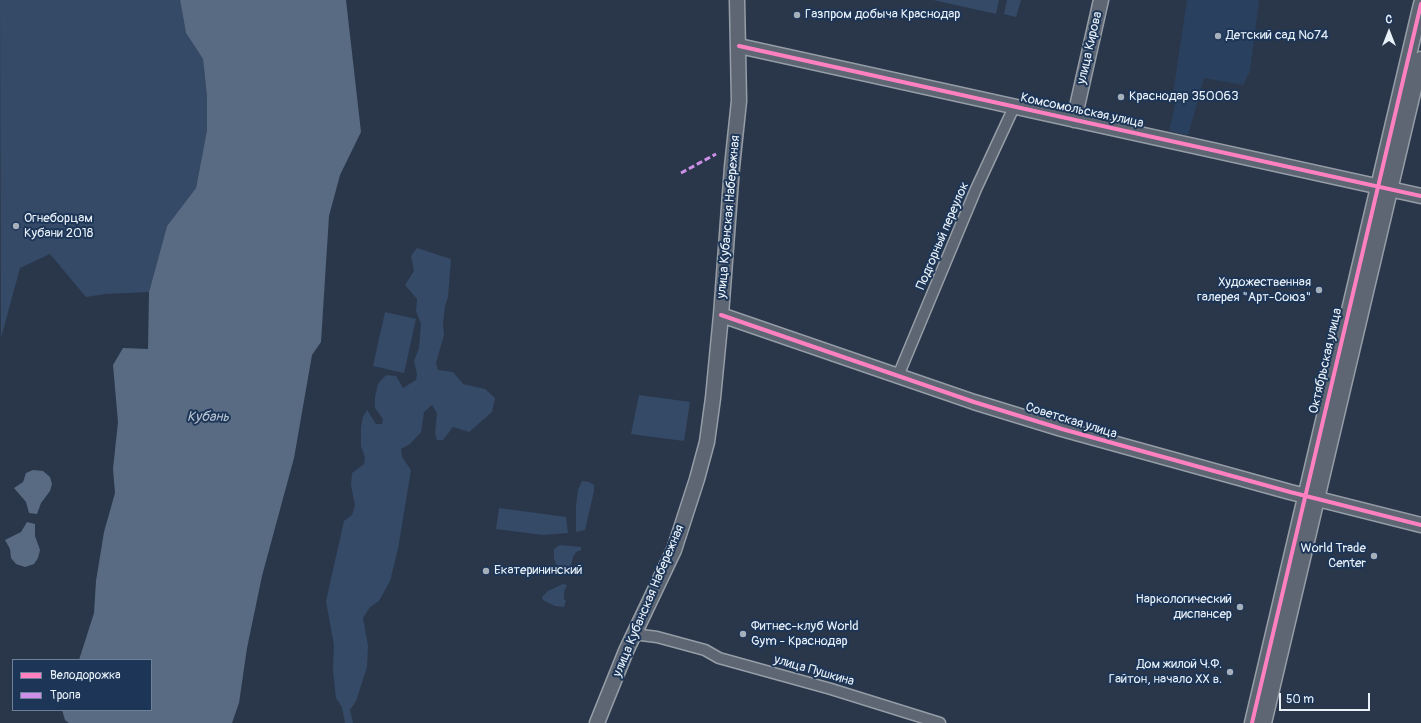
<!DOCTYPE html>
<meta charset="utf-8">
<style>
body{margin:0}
#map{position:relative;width:1421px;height:723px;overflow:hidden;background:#2a374a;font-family:Pangolin,sans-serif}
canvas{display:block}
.legend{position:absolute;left:12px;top:659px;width:140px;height:52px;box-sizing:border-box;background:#1d3557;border:1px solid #6e8097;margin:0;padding:5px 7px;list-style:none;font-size:12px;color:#e8f1f8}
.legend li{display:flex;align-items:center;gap:8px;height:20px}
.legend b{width:20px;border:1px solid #6e8097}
.north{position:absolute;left:1369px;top:12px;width:40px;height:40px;-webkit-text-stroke:3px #1d3557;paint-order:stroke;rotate:0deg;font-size:11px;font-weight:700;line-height:16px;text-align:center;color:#e8f1f8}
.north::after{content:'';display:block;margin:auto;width:14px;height:18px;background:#e8f1f8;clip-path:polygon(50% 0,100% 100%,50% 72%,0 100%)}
.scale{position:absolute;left:1279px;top:693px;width:91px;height:18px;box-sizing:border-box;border:2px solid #e8f1f8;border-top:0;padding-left:5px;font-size:12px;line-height:14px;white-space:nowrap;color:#e8f1f8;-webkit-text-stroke:3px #1d3557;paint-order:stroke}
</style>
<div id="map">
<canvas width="1421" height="723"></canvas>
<ul class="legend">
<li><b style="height:5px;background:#ff80c0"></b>Велодорожка</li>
<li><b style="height:5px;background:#ce8fe9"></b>Тропа</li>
</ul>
<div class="north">С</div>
<div class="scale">50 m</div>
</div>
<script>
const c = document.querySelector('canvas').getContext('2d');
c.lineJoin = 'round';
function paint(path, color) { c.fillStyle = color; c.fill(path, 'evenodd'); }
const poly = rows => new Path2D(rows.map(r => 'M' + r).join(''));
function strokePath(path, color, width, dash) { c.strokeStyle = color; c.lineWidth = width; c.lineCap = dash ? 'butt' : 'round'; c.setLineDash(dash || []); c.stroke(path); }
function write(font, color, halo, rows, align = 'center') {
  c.font = font + ' Pangolin,sans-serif'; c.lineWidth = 4; c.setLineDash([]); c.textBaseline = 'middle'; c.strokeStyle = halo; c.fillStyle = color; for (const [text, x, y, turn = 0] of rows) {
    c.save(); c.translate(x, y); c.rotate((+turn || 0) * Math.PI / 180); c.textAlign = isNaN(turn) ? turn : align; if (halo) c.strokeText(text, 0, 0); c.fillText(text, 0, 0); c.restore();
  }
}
const built = poly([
 [1187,0,1259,0,1250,71,1243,85,1204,78,1188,135,1169,131,1175,106,1174,87]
]);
const green = poly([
 [0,0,180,0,186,33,203,59,207,97,207,130,196,188,167,226,149,292,105,294,86,297,50,254,20,268,1,338],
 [933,0,999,0,996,14],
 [1007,0,1021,0,1016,17,1004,14],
 [417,248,451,259,448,297,445,306,443,324,444,335,436,363,438,370,453,372,463,384,485,389,495,398,492,412,469,432,453,427,443,440,437,440,435,434,437,413,432,405,424,412,421,432,410,444,401,449,402,457,411,470,398,549,390,581,379,601,370,607,363,618,368,646,367,667,356,701,350,710,353,723,345,723,342,707,336,698,333,671,334,645,326,601,344,521,352,515,355,505,351,485,352,473,364,464,365,457,361,446,361,427,363,417,367,410,376,424,382,424,383,419,375,408,375,397,378,384,386,375,396,376,403,388,416,380,417,374,414,361,419,348,421,324,416,311,417,299,405,285,414,271,411,256],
 [385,312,416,319,404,373,373,366],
 [639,395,690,402,684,441,631,434],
 [582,481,589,482,594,485,594,491,585,530,576,532,576,506,578,490],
 [499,508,566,517,568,533,543,535,496,529],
 [560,545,581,547,581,550,576,552,573,557,569,574,556,564,554,559,554,549],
 [563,584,567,585,564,592,564,599,566,601,564,607,555,606,543,600,542,597,548,591]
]);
const water = poly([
 [180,0,346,0,361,132,340,175,329,216,321,342,312,355,294,458,262,576,247,648,239,703,232,723,69,723,65,720,62,710,151,710,151,660,79,660,94,613,96,581,104,532,115,493,113,469,118,422,113,365,123,348,148,349,149,292,167,226,196,188,207,130,207,97,203,59,186,33],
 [33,470,43,471,50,477,52,484,50,491,41,503,37,514,29,513,26,502,14,488,23,482,26,473],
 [27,522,35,524,35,536,40,550,38,558,34,564,25,567,16,564,11,558,10,549,5,540,21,532]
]);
const street = poly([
 [898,376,976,189,1014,107],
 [633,634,657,637,705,650,719,658,831,689,940,723]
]);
const secondary = poly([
 [739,46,1421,196],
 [1074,120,1101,0],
 [721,315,974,402,1062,429,1290,492,1421,525],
 [597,723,626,651,674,550,697,479,707,442,713,398,721,315,732,167,739,101,737,0],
 [1252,723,1421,4],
 [1264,723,1421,59]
]);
const quiet = poly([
 [681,173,716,154]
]);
const cycleway = poly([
 [739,46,1421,196],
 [721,315,974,402,1062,429,1290,492,1421,525],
 [1252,723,1421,4]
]);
const markers = [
 [797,15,4,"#a6b0bb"],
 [1218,36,4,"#a6b0bb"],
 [1121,97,4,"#a6b0bb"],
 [16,226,4,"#a6b0bb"],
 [1319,290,4,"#a6b0bb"],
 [1374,556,4,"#a6b0bb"],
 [486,571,4,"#a6b0bb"],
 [1240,607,4,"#a6b0bb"],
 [743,634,4,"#a6b0bb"],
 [1230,672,4,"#a6b0bb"]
];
const poiNames = [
 ["Газпром добыча Краснодар",805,15],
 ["Детский сад №74",1226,36],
 ["Краснодар 350063",1129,97],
 ["Огнеборцам",24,219],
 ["Кубани 2018",24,234],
 ["Художественная",1311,283,"right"],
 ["галерея \"Арт-Союз\"",1311,298,"right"],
 ["World Trade",1366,549,"right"],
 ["Center",1366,564,"right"],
 ["Екатерининский",494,571],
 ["Наркологический",1232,600,"right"],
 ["диспансер",1232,615,"right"],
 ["Фитнес-клуб World",751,627],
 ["Gym - Краснодар",751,642],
 ["Дом жилой Ч.Ф.",1222,665,"right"],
 ["Гайтон, начало XX в.",1222,680,"right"]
];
const streetNames = [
 ["улица Кирова",1090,48,-77],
 ["Комсомольская улица",1082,111,12],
 ["улица Кубанская Набережная",729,217,-85],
 ["Подгорный переулок",943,236,-67],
 ["Октябрьская улица",1326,361,-77],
 ["Советская улица",1071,421,17],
 ["улица Кубанская Набережная",649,601,-67],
 ["улица Пушкина",814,671,16]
];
const waterNames = [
 ["Кубань",208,417]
];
paint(built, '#2a405f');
paint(green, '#354a67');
paint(water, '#586b83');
strokePath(street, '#959da7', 13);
strokePath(secondary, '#959da7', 17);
strokePath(street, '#5d6672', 10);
strokePath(secondary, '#5d6672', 14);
strokePath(quiet, '#ce8fe9', 3, [6, 3]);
strokePath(cycleway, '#ff80c0', 4);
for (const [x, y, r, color] of markers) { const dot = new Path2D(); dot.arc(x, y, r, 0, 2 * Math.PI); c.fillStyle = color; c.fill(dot); strokePath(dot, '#1d3557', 1.5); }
write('13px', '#e8f1f8', '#1d3557', poiNames, 'left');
write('13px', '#e8f1f8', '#1d3557', streetNames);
write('italic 14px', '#b7c4d1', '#1d3557', waterNames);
</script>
